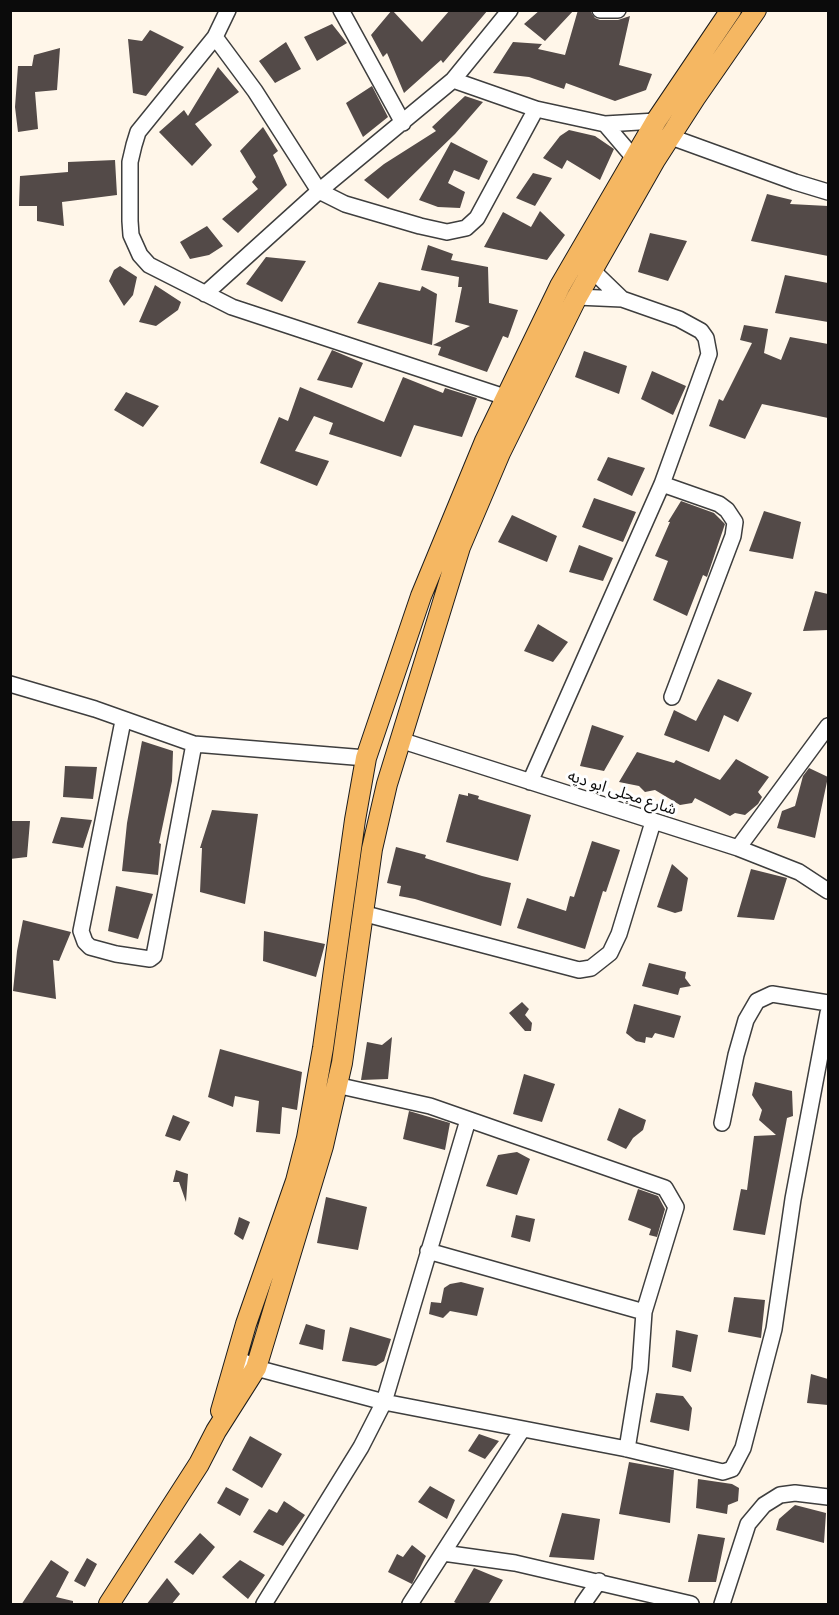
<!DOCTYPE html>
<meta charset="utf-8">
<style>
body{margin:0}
#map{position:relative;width:839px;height:1615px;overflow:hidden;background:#fff6e9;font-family:"IBM Plex Serif",serif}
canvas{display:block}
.frame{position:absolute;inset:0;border:12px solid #0b0b0b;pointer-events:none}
</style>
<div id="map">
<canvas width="839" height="1615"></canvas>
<div class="frame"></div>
</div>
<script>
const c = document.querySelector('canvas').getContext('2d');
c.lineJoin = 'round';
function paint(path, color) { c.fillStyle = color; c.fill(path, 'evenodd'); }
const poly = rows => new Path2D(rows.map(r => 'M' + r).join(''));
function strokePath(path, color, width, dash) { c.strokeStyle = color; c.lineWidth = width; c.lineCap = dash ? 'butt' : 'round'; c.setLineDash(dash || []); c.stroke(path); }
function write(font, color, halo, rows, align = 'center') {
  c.font = font + ' "IBM Plex Serif","Noto Sans Arabic",serif'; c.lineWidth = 6; c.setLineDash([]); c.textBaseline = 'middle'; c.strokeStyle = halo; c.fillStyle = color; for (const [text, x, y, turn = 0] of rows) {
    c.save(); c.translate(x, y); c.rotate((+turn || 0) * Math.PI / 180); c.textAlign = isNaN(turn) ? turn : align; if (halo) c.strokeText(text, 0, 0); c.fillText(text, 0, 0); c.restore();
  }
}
const building = poly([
 [392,10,422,42,450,10,488,10,443,63,441,60,404,93,387,53,383,57,371,35],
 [540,10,574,10,545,41,524,24],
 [578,10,591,12,595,18,600,20,618,20,630,16,619,65,652,74,646,90,615,101,566,83,564,89,529,77,493,73,513,42,542,44,538,49,565,55],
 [332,24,347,43,317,61,304,37],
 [150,30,184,47,146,96,133,93,128,39,142,41],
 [286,42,301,69,275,83,259,61],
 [60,48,57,90,35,92,38,129,18,132,15,107,18,66,32,66,34,55],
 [218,67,239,92,195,124,212,145,192,166,159,132,184,110,188,116],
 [372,86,388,117,363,137,346,103],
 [465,96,483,102,455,134,388,199,364,180,384,164,436,131,432,127],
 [263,127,278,151,273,155,287,185,238,233,222,219,258,189,252,182,256,177,240,151],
 [569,130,595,136,614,149,600,180,567,160,562,169,543,158,560,136],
 [451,142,488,161,479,180,454,170,448,183,465,192,460,208,438,207,419,200],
 [115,160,117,195,62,202,64,226,37,221,37,206,19,206,20,176,68,172,68,162],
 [533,173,552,178,535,206,516,198],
 [767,194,792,200,790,204,828,206,828,256,751,241],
 [540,211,565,235,547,260,484,247,503,212,531,227],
 [207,226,223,246,209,255,190,259,180,242],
 [650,233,687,241,668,281,638,272],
 [428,245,453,254,451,260,488,267,489,303,518,310,508,338,503,336,487,372,438,355,441,347,433,345,470,326,455,322,462,287,458,287,459,277,421,270],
 [266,257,306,261,282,302,246,284],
 [120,266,137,277,133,295,124,306,109,281,114,270],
 [785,275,828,283,828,322,775,313],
 [379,282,420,291,422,286,437,294,432,345,357,323],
 [155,285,181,302,178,310,156,326,139,322],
 [744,325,768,329,764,353,781,360,790,337,828,344,828,418,762,404,745,439,709,426,719,399,723,401,752,343,740,340],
 [332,350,363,363,352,388,317,380],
 [584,351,627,366,619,394,575,377],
 [652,371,686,386,673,415,641,399],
 [403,377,443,393,445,388,477,398,462,437,414,425,401,457,329,434,333,423,314,416,295,451,329,461,317,486,260,463,279,417,288,421,300,387,384,422],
 [126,392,159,406,143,427,114,410],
 [608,457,645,468,632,496,597,480],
 [594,498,636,512,623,542,582,527],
 [681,501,714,513,725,524,707,577,703,575,687,616,653,600,668,561,655,556,670,522,668,522],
 [764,511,801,522,793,559,749,551],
 [512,515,557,536,547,562,498,542],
 [579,545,613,558,603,581,569,572],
 [815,591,828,594,828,630,803,631],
 [538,624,568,642,553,662,524,651],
 [718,679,752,693,738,722,724,715,709,752,664,735,674,710,696,721],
 [592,725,624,736,604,771,580,766],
 [142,741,173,751,172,781,159,843,161,844,158,875,122,871,127,823],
 [637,752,674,763,676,760,720,780,736,759,769,777,758,792,762,797,758,804,745,815,735,813,730,816,695,798,692,803,680,805,655,790,645,792,639,786,619,782],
 [65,766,97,767,93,799,63,797],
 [809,768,828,777,815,838,777,828,782,811,795,806,803,776],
 [468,793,479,796,478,799,531,815,518,861,446,842,459,794,468,796],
 [212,810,258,814,245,904,200,892,202,848,200,848],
 [61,817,92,820,83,848,52,843],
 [10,821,30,821,27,857,10,859],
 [592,841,620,850,606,892,603,891,585,949,517,928,527,898,566,911,570,896,574,897],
 [396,847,426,855,425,858,482,876,511,883,501,926,415,899,399,896,401,886,387,883],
 [672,864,688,878,682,911,675,913,657,907],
 [751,869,787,878,774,920,737,917],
 [116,886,153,894,138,939,108,931],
 [23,920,71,932,59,961,53,960,56,999,13,991,17,951],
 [264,931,325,944,316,977,263,961],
 [649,963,686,972,685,978,691,986,680,988,678,995,642,986],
 [522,1002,529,1009,525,1015,532,1023,531,1031,525,1031,509,1013],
 [634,1004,681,1016,674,1038,655,1033,652,1038,646,1037,645,1043,636,1041,626,1033],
 [392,1037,388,1079,361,1080,367,1042,382,1045],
 [220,1049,302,1072,297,1110,282,1107,280,1134,256,1132,259,1101,235,1096,233,1107,208,1097],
 [524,1074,555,1084,542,1122,513,1114],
 [755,1082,792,1091,793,1116,787,1118,765,1235,733,1230,741,1189,747,1190,754,1136,776,1135,759,1120,762,1110,752,1095],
 [619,1108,646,1120,643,1130,633,1138,626,1149,607,1140],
 [409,1111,450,1123,445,1150,403,1139],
 [173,1115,190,1122,180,1141,165,1136],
 [517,1152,530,1159,517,1195,486,1186,498,1155],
 [176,1170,188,1174,186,1202,179,1182,173,1182],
 [638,1189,658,1196,665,1209,657,1237,649,1235,651,1229,628,1220],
 [326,1197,367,1207,358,1250,317,1243],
 [516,1215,535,1219,530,1242,511,1237],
 [239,1217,250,1222,243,1240,234,1234],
 [461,1282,484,1288,477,1316,450,1311,443,1318,429,1314,431,1302,441,1303,444,1288,450,1284],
 [734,1297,765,1300,761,1338,728,1332],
 [306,1324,325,1330,323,1350,299,1344],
 [350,1327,391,1339,384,1361,376,1366,342,1361],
 [676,1330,698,1335,691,1372,672,1367],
 [811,1374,828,1379,828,1405,807,1403],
 [656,1393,683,1396,692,1408,689,1431,650,1422],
 [479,1434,499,1441,485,1459,468,1451],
 [250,1436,282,1454,262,1488,232,1470],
 [629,1462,674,1470,670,1523,619,1514],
 [698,1479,732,1484,739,1488,738,1501,728,1505,727,1514,696,1508],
 [430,1486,455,1500,447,1519,418,1502],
 [226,1487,249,1499,240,1516,217,1503],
 [284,1501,305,1515,283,1546,253,1532,269,1509,277,1513],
 [795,1505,826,1513,824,1543,776,1530,779,1519],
 [562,1513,600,1519,594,1560,549,1557],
 [200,1533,215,1547,193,1575,174,1562],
 [698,1534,725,1538,716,1582,688,1582],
 [412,1545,426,1556,412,1584,388,1572,397,1554,403,1557],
 [87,1558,97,1564,85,1587,74,1581],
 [51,1560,69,1572,56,1597,73,1601,73,1605,21,1605],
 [240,1560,265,1575,248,1599,222,1577],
 [474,1568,503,1580,488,1605,460,1605,454,1602],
 [167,1578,180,1594,171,1605,146,1605]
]);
const minor = poly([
 [228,10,215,37,138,132,134,145,130,162,130,221,131,235,140,255,149,265,232,307,505,397],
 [341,10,403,123],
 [600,10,618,10],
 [215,37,255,91,319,191,345,204,420,226,447,232,466,228,477,218,536,109],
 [453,80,536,109,605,124,656,121],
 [605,124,634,158],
 [671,137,795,182,828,192],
 [593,271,622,299],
 [205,294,319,191,453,80,510,10],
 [662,484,719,504,727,510,735,522,733,536,672,697],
 [10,684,95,709,194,744,366,758],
 [123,721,81,931,85,942,90,947,116,954,150,959,154,956,194,744],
 [400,740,738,848,799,872,828,891],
 [530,782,662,484,709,354,706,338,701,331,679,319,622,299,577,297],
 [738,848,828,726],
 [362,913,579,970,591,968,610,953,619,934,653,822],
 [336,1085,430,1106,665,1188,676,1207,644,1312,640,1369,627,1449],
 [722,1123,736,1055,746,1020,757,1001,772,994,828,1003],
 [428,1251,644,1312],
 [236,1358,256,1368,384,1402,627,1449,723,1472,732,1469,743,1448,774,1329,793,1199,828,1013],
 [443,1553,515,1563,691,1604],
 [264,1604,361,1447,384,1402,468,1120],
 [410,1604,522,1430],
 [583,1604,599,1581],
 [722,1604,748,1524,764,1505,780,1495,795,1493,828,1497]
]);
const major = poly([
 [221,1411,246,1324,296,1181,307,1138,323,1048,355,820,366,758,421,596,485,441,560,286,656,121,731,10],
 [109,1604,199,1464,216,1431,256,1368,323,1146,342,1063,372,849,387,784,460,547,500,453,577,297,655,160,695,98,756,10]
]);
const streetNames = [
 ["شارع مجلى ابو ديه",622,793,18]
];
paint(building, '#534a48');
strokePath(minor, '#3e3e3e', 18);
strokePath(major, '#1c1c1c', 22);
strokePath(minor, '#fff', 15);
strokePath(major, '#f5b762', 20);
write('16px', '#0b0b0b', '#fff', streetNames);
</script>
